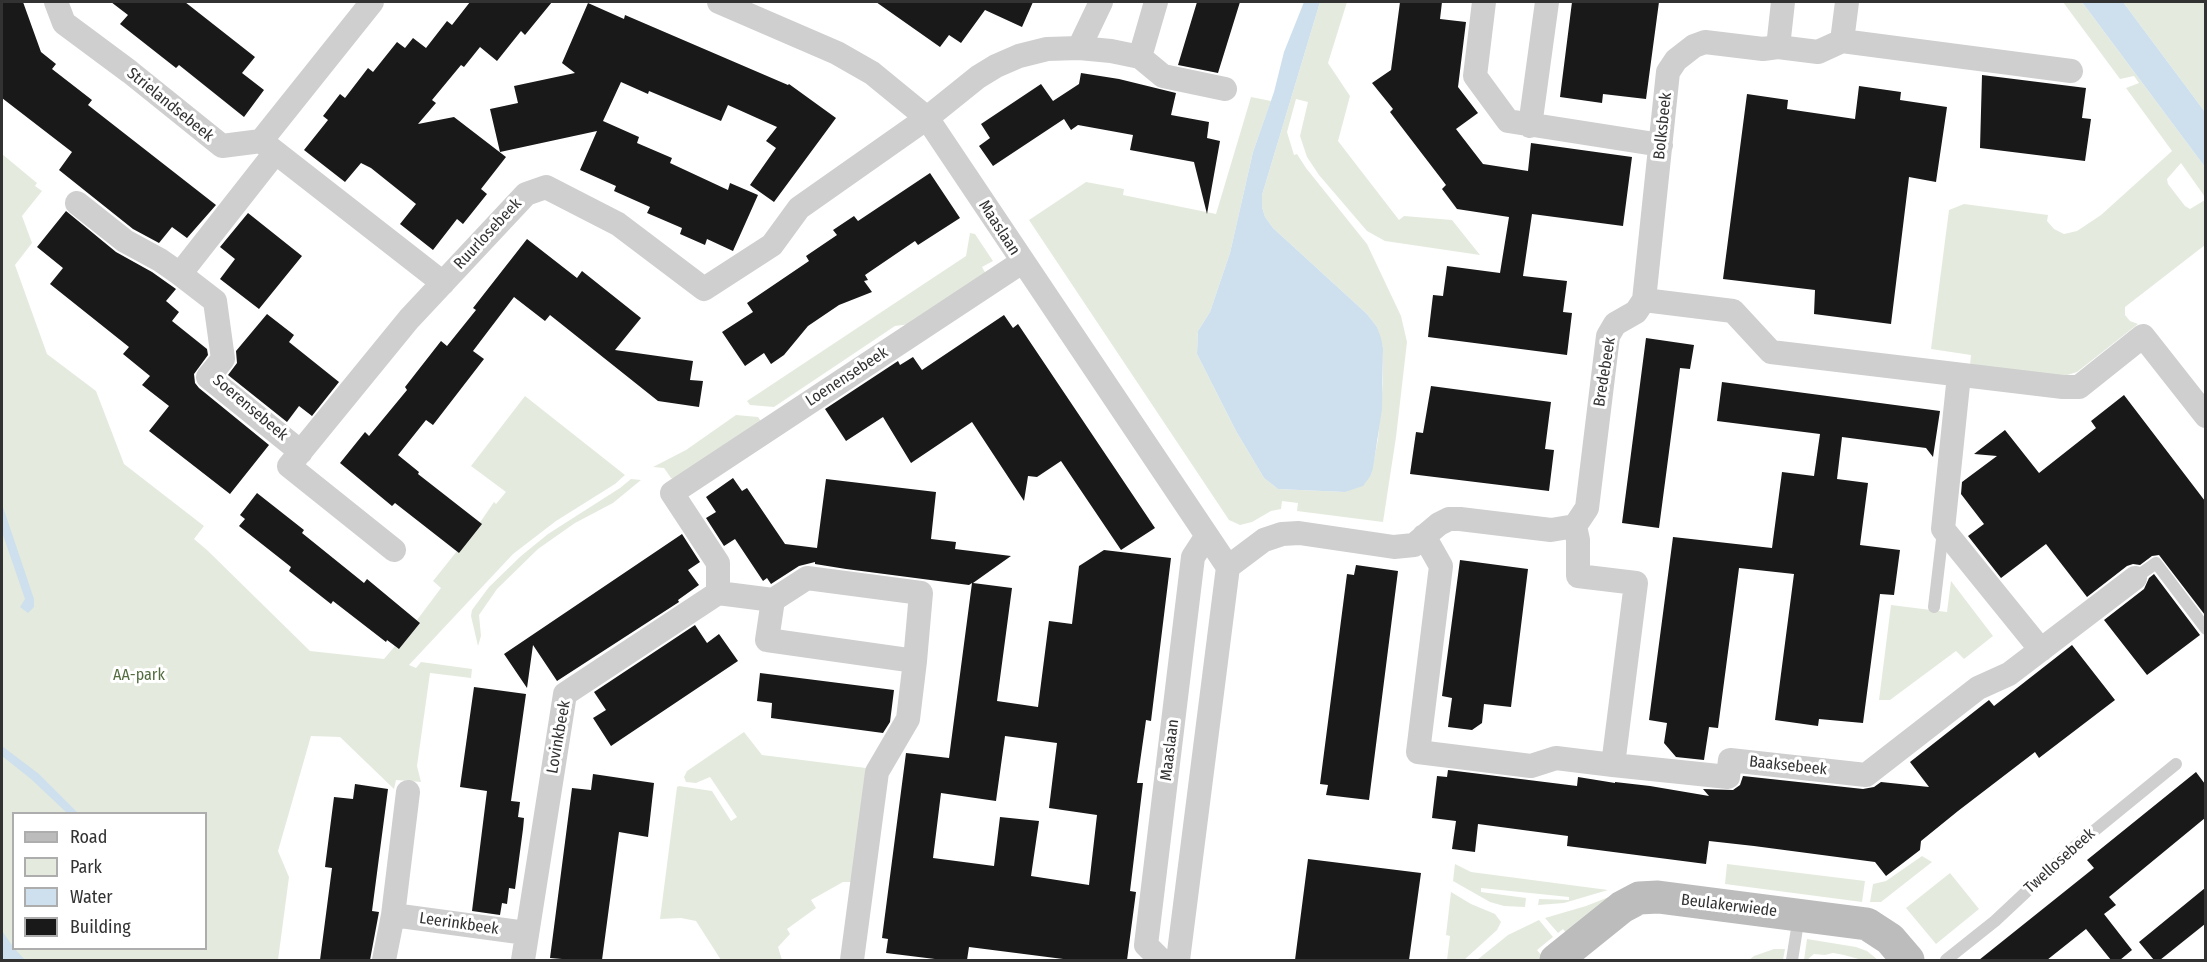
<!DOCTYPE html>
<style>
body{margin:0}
#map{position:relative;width:2207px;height:962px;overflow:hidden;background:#fff;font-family:"Fira Sans Condensed",sans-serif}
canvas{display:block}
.frame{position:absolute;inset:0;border:3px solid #323232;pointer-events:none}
.legend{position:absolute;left:12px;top:812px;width:195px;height:138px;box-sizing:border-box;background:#fff;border:2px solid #adadad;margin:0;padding:8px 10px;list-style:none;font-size:18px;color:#323232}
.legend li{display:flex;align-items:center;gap:12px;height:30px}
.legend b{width:30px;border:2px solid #adadad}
</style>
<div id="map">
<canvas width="2207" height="962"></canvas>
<div class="frame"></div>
<ul class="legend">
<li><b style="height:8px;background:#bcbcbc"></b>Road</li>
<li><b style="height:16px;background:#e4ebde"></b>Park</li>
<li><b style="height:16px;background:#cedfed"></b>Water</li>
<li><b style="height:16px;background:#191919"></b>Building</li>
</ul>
</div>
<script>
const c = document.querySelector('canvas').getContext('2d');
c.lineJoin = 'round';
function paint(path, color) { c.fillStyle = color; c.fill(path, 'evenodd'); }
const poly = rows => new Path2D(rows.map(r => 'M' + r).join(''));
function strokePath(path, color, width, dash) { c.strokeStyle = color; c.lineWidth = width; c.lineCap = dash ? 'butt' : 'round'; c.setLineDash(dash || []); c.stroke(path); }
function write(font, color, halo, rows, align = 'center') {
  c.font = font + ' "Fira Sans Condensed",sans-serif'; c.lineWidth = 6; c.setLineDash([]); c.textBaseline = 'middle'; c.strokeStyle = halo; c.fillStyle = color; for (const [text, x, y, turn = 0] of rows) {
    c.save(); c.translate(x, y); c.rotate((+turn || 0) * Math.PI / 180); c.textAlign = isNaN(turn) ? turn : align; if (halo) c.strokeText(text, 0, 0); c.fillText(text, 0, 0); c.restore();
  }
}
const green = poly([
 [1320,2,1347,2,1328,63,1350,96,1338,141,1399,220,1404,216,1452,220,1480,255,1385,241,1367,231,1319,175,1307,157,1300,136,1308,102,1296,99,1287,132,1294,155,1297,154,1306,168,1367,244,1401,316,1407,342,1396,437,1383,522,1297,511,1298,503,1282,501,1281,509,1271,511,1252,522,1240,525,1229,520,1029,220,1086,182,1124,189,1123,195,1216,214,1251,97,1271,101,1253,152,1230,253,1210,312,1198,331,1197,354,1236,431,1264,478,1278,489,1345,492,1371,475,1378,439,1383,382,1383,348,1377,327,1367,314,1273,228,1265,217,1262,207,1262,195],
 [2063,2,2082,2,2205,167,2205,197,2181,163,2167,179,2168,184,2185,206,2190,209,2205,200,2205,245,2125,307,2125,315,2130,321,2138,324,2077,372,2064,376,1970,365,1971,355,1931,349,1949,210,1964,204,2048,215,2047,221,2054,229,2064,234,2077,231,2101,215,2172,151,2126,88,2139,83,2134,76,2120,79],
 [2123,2,2205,2,2205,112],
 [2,154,37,183,35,186,42,191,22,216,32,243,15,265,47,354,96,391,124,464,204,526,194,539,207,550,310,651,384,659,395,646,399,649,420,623,417,620,441,588,433,581,457,551,459,553,494,502,496,504,506,492,471,466,525,396,625,475,615,484,556,521,513,554,409,665,416,668,421,662,472,669,471,678,430,673,417,766,421,782,396,780,394,789,340,737,311,736,278,851,289,877,278,960,2,960],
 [14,814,206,814,206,948,14,948],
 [970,233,975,234,993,261,982,267,986,274,911,324,895,326,774,407,750,405,747,401,966,256],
 [736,415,758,417,763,424,679,480,671,478,664,468,653,467,686,450],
 [631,479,641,480,613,503,575,523,538,549,497,589,479,615,481,636,478,646,471,616,472,610,489,587,521,556,548,534,620,488],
 [1951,581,1993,636,1964,659,1956,651,1890,700,1879,700,1891,605,1947,612],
 [744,732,762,755,866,768,851,882,843,882,811,900,816,908,787,929,790,934,778,947,782,960,721,960,696,921,681,918,660,919,677,787,679,786,712,791,731,821,737,817,710,777,696,783,686,782,684,777,687,771],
 [1922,856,1932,862,1881,902,1870,902,1873,884,1886,881],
 [1455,864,1471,872,1608,890,1564,903,1538,905,1539,899,1569,900,1569,897,1481,888,1481,892,1526,898,1525,907,1504,906,1490,902,1453,881],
 [1727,864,1865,881,1862,902,1725,884],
 [1950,873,1979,909,1936,944,1906,908],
 [1451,892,1471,904,1495,914,1501,922,1497,930,1464,960,1447,960,1450,936,1446,935],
 [1614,895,1569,936,1563,929,1558,933,1545,918,1586,906],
 [1539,920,1553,937,1537,950,1543,957,1538,960,1477,960,1508,935],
 [1807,939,1856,947,1867,951,1878,960,1862,960,1844,955,1833,953,1825,955,1814,954,1807,960,1804,960],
 [1774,949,1785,949,1783,960,1749,960,1754,956]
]);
const water = poly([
 [1304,2,1320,2,1262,195,1262,207,1265,217,1273,228,1367,314,1377,327,1381,338,1383,348,1382,409,1373,468,1371,475,1363,486,1345,492,1278,489,1264,478,1236,431,1197,354,1198,331,1210,312,1230,253,1253,152,1274,92,1284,52],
 [2082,2,2123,2,2205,112,2205,167],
 [2,504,34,599,34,607,28,613,20,607,25,599,2,532],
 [2,746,39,774,78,813,67,813,31,779,2,756],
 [2,931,14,948,25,960,2,960]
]);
const building = poly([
 [2,2,23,2,41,52,56,64,52,69,92,100,88,105,216,205,187,238,172,227,159,243,133,229,59,170,72,152,2,98],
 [111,2,185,2,255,57,242,73,264,90,244,117,179,65,176,68,120,24,128,15],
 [470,2,552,2,525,35,521,31,497,61,480,47,464,67,461,65,432,100,436,103,418,124,454,117,506,157,481,189,487,194,463,224,457,219,433,250,400,224,416,204,371,168,361,163,345,182,304,150,328,120,323,116,340,94,345,98,368,68,373,72,397,42,405,48,413,38,426,48,447,21,452,25],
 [876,2,1033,2,1022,27,985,10,961,43,949,35,940,47],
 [1197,2,1240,2,1218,73,1178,65],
 [1400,2,1442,2,1440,19,1466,22,1458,87,1478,113,1456,129,1483,164,1528,171,1531,143,1632,157,1623,226,1532,214,1523,276,1567,281,1563,312,1572,313,1567,355,1428,337,1433,295,1443,296,1447,266,1500,273,1509,217,1457,209,1442,189,1446,185,1390,112,1393,109,1372,83,1391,70],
 [1572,2,1659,2,1646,99,1603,94,1602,103,1560,97],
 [588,3,624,19,625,15,788,85,789,84,836,118,774,202,750,185,776,148,766,141,777,127,728,105,721,121,649,91,648,94,621,82,603,121,639,137,637,143,672,158,670,163,728,190,730,183,758,195,733,251,707,239,705,245,680,234,682,228,647,213,650,207,614,191,616,186,580,170,597,131,500,152,490,109,518,103,514,86,575,73,562,63],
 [1081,73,1119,79,1176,93,1171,115,1209,122,1207,138,1220,141,1207,214,1194,162,1130,150,1133,135,1078,125,1071,130,1064,119,993,166,979,146,990,138,981,124,1041,84,1053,101,1079,84],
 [1982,75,2086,88,2082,118,2091,119,2085,161,1980,148],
 [1859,86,1901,92,1900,100,1947,107,1936,182,1909,177,1891,324,1814,314,1815,290,1723,279,1747,94,1788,100,1787,109,1855,119],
 [930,173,960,218,918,245,915,241,865,275,868,280,864,281,872,292,839,305,808,326,784,355,771,364,764,353,745,366,722,332,753,312,747,303,809,261,806,256,837,235,833,230,854,216,858,221],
 [66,211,116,252,152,272,176,289,166,301,179,312,172,321,207,349,208,355,194,374,195,383,199,388,269,445,230,494,149,431,169,406,142,385,150,376,123,354,129,347,50,284,63,268,37,247],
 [248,213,302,256,259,309,220,279,235,259,220,247],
 [527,239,577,278,582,271,641,318,615,350,693,361,690,380,703,381,699,407,658,401,550,315,545,321,514,297,473,351,484,359,433,425,426,420,398,455,419,472,418,474,482,524,459,553,395,503,392,506,340,463,365,432,369,436,407,390,405,387,441,341,447,346,476,310,473,308],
 [267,314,294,335,289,342,339,382,312,416,299,406,287,422,228,375,237,363,236,351],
 [1004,315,1013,328,1018,324,1155,528,1121,550,1061,461,1037,477,1028,476,1024,501,972,422,911,463,883,417,846,441,825,409,898,361,900,365,913,357,922,370],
 [1646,338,1694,345,1690,369,1680,368,1659,528,1622,523],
 [1722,382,1940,411,1933,457,1926,448,1842,437,1837,479,1868,483,1860,545,1900,550,1894,595,1880,594,1863,723,1819,719,1818,726,1775,720,1794,574,1739,568,1718,728,1709,727,1704,760,1676,757,1664,743,1667,723,1649,720,1673,537,1772,548,1782,472,1814,476,1820,434,1717,421],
 [1431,386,1551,402,1545,449,1554,450,1549,491,1410,474,1416,432,1423,433],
 [2124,395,2205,501,2205,615,2159,555,2152,556,2140,565,2133,564,2127,566,2087,597,2046,544,2001,578,1968,536,1984,524,1961,494,1962,482,1997,456,1974,454,2005,430,2039,473,2096,428,2091,421],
 [733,478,742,491,747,488,785,544,817,548,826,479,936,492,931,539,956,542,955,549,1011,556,973,583,1012,588,997,701,1038,707,1049,621,1072,624,1079,566,1104,550,1171,558,1151,721,1146,720,1137,783,1143,783,1130,891,1136,892,1127,960,1071,960,969,947,967,960,943,960,886,953,888,939,882,938,906,753,949,758,972,583,969,585,846,569,815,564,815,562,799,566,771,584,767,578,763,581,735,539,724,546,706,518,716,512,706,497],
 [1005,736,1057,743,1049,808,1097,815,1089,885,1031,876,1039,821,1000,817,994,866,933,858,941,793,996,801],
 [257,493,304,530,302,533,364,583,367,579,420,623,399,649,387,640,386,642,333,601,331,604,289,571,291,567,239,526,245,519,240,515],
 [682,534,700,562,688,570,699,585,678,600,679,602,557,681,533,645,527,688,504,654],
 [1460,560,1528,569,1511,707,1484,704,1482,723,1472,730,1448,727,1452,698,1442,696],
 [1356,565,1398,571,1369,800,1326,795,1328,785,1320,784,1347,574,1354,575],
 [2154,574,2200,635,2147,675,2104,620,2144,589,2149,578],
 [695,625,707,643,719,634,738,661,611,746,593,718,606,710,594,692],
 [2072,645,2115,700,2039,758,2035,752,1958,811,1921,841,1920,850,1886,876,1875,862,1754,846,1709,841,1706,864,1567,846,1568,836,1478,824,1475,852,1452,849,1456,821,1432,818,1437,776,1447,777,1448,770,1577,786,1578,777,1615,783,1615,782,1650,786,1709,796,1703,789,1733,790,1740,785,1743,776,1863,789,1874,787,1881,782,1929,787,1910,762,1989,700,1994,706],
 [760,673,894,690,890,722,883,733,771,718,772,703,757,701],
 [474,687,526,694,511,801,520,802,518,817,524,818,523,829,515,889,509,888,507,904,502,903,500,915,472,911,487,791,460,787],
 [2196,772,2205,784,2205,818,2109,897,2116,905,2104,914,2132,950,2120,960,2111,960,2086,929,2047,960,1979,960,2094,868,2087,860],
 [593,774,654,783,648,837,619,832,602,960,574,960,550,958,572,788,591,790],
 [355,784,388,789,372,911,379,912,370,960,320,960,332,868,325,867,334,797,353,799],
 [1308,859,1421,873,1409,960,1295,960],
 [2205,888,2205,924,2160,960,2154,960,2139,942]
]);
const lane = poly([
 [2135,578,2156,563,2206,629],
 [1934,607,1943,531],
 [1792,960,1799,916],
 [1946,960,1995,921,2073,848,2176,764]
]);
const street = poly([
 [56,2,64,23,130,72,222,146,261,141,443,283],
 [719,2,837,53,872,73,927,118,1228,567,1178,960],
 [1484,2,1475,76,1508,121,1661,145],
 [1842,41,1847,2],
 [1778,47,1783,2],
 [1079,48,1101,2],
 [1140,57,1156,2],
 [1530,126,1547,2],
 [261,141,372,2],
 [77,203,125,241,160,260,180,274,275,153],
 [180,274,215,301,223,359,208,377,301,452],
 [1644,300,1668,72,1676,60,1694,46,1705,42,1763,49,1778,47,1818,52,1842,41,2071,71],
 [1959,375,1943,529,2041,650],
 [1575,526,1578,540,1578,576,1636,583,1613,765,1728,777,1730,760,1866,775,1978,688,2009,674,2135,578],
 [1424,536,1441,566,1418,752,1531,766,1556,758,1613,765],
 [394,550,289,466,409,319,526,194,546,187,618,224,704,289,772,245,799,208,927,118,978,77,996,66,1019,56,1047,49,1079,48,1111,51,1140,57,1163,76,1225,89],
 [1228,567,1264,540,1282,534,1299,533,1394,547,1414,545,1439,524,1449,519,1460,519,1551,530,1575,526,1587,508,1608,336,1615,324,1636,312,1644,300,1733,311,1771,352,2063,387,2079,387,2143,336,2206,416],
 [718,593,718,563,672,493,1022,262],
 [393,915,526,933],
 [384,960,393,915,408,792],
 [523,960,565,694,718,593,773,600],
 [852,960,877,772,908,719,915,661,921,593,807,578,773,600,767,640,915,661],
 [1161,960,1146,945,1193,557,1206,537]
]);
const secondary = poly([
 [1556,960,1622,907,1639,898,1658,897,1867,924,1890,939,1908,960]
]);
const streetNames = [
 ["Strielandsebeek",170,105,39],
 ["Bolksbeek",1663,126,-84],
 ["Maaslaan",999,228,57],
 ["Ruurlosebeek",488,234,-47],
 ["Bredebeek",1605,372,-81],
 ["Loenensebeek",847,377,-33],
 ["Soerensebeek",250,408,40],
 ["Lovinkbeek",559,737,-80],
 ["Maaslaan",1170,750,-83],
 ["Baaksebeek",1788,766,6],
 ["Twellosebeek",2060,861,-42],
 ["Beulakerwiede",1729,906,7],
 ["Leerinkbeek",459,924,8]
];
const parkNames = [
 ["AA-park",139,676]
];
paint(green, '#e4ebde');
paint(water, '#cedfed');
paint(building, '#191919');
strokePath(lane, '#cfcfcf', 12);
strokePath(street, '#cfcfcf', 24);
strokePath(secondary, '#bcbcbc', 33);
write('16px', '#323232', '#fff', streetNames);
write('16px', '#536d3f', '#fff', parkNames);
</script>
